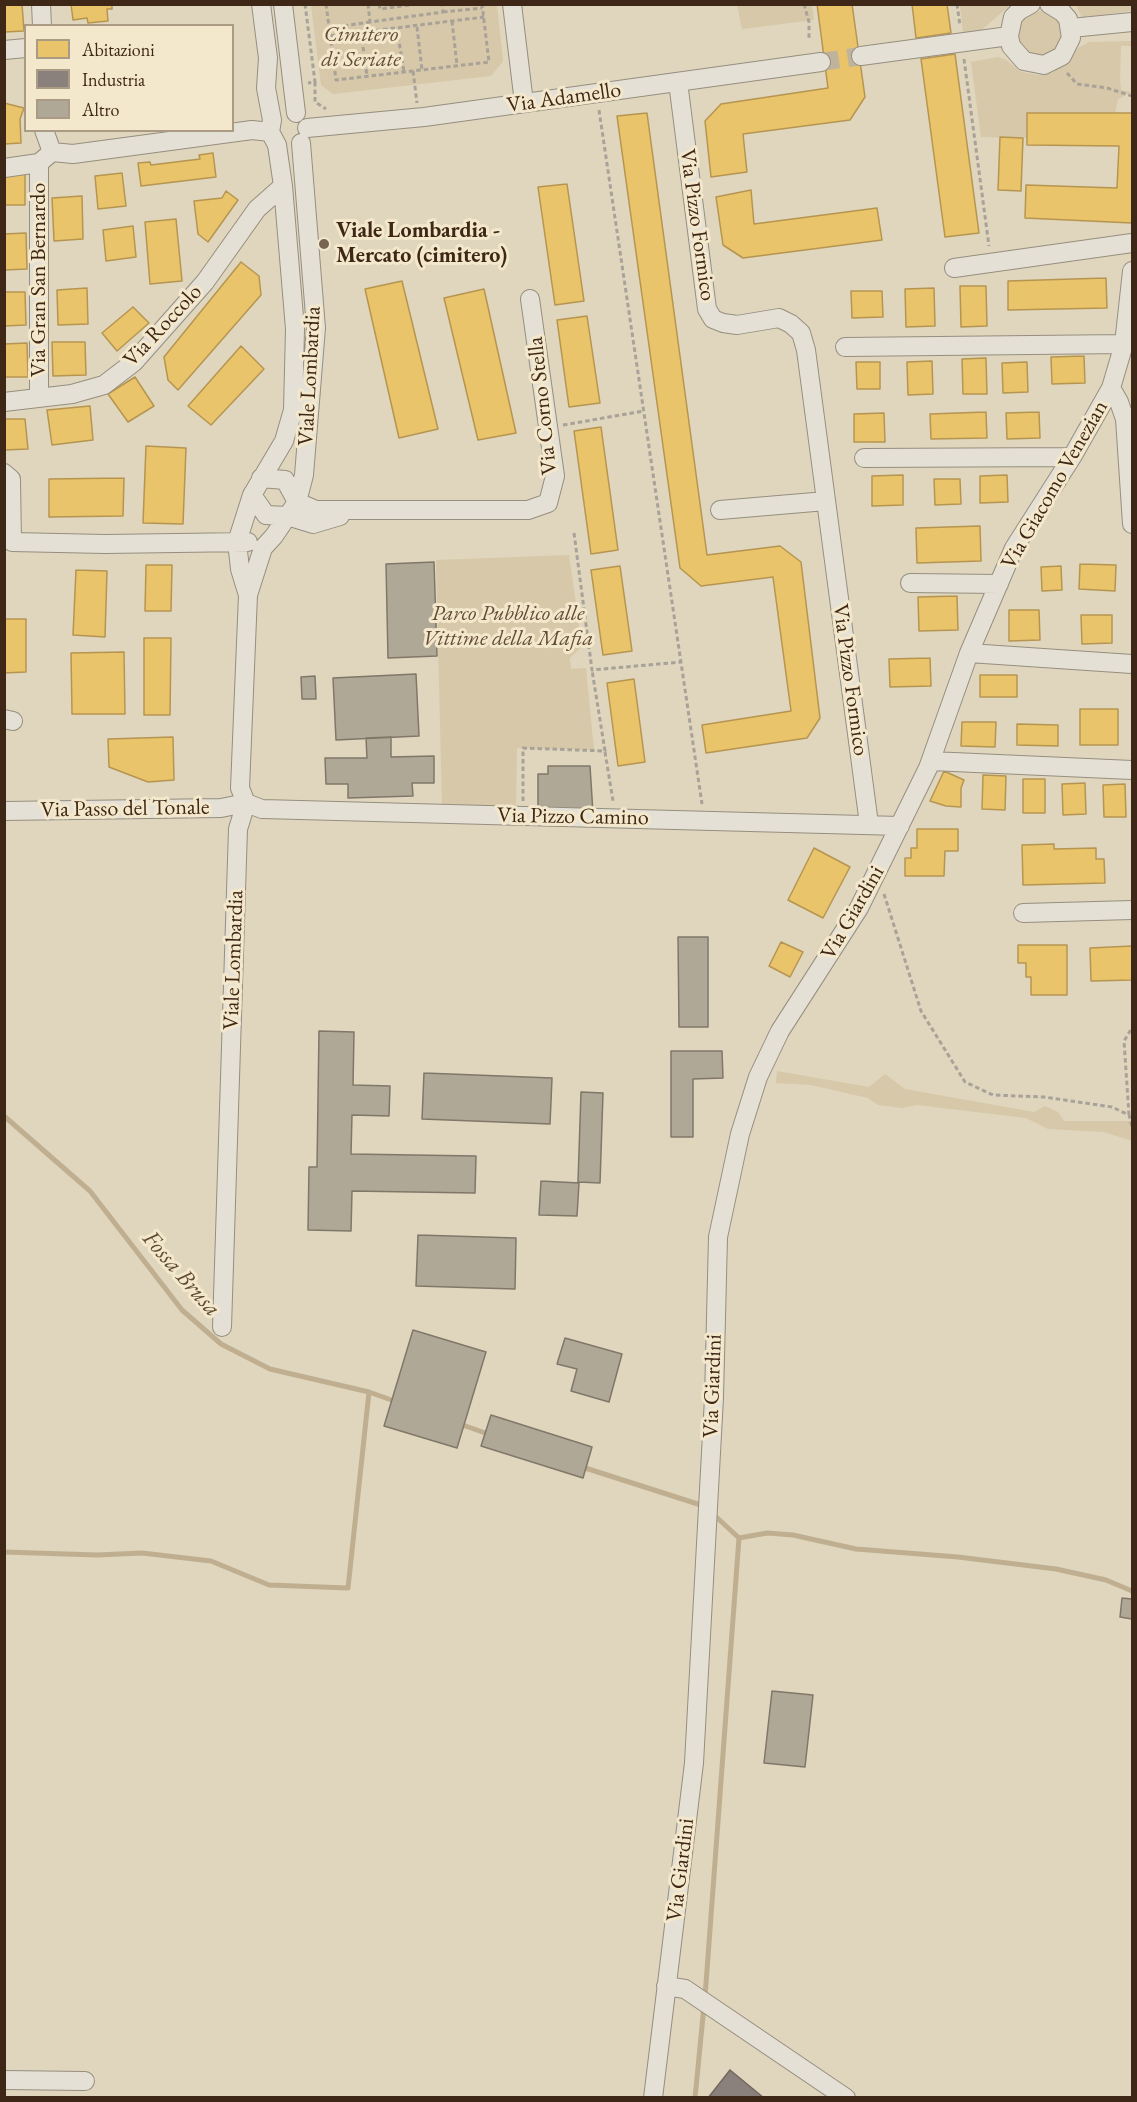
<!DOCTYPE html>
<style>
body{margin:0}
#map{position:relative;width:1137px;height:2102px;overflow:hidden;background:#dfd6bd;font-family:"EB Garamond",serif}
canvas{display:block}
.frame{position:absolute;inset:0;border:6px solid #3f2717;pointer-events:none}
.legend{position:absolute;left:24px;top:24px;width:210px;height:108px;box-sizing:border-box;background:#f3e8cc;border:2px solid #ab9b84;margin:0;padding:8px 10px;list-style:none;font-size:18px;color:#3f2717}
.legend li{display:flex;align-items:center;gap:12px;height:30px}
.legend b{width:30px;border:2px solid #ab9b84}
</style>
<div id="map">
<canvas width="1137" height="2102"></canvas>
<div class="frame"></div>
<ul class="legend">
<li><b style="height:16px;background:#e9c46a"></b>Abitazioni</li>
<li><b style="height:16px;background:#8a817c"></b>Industria</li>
<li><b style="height:16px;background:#b0a896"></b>Altro</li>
</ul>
</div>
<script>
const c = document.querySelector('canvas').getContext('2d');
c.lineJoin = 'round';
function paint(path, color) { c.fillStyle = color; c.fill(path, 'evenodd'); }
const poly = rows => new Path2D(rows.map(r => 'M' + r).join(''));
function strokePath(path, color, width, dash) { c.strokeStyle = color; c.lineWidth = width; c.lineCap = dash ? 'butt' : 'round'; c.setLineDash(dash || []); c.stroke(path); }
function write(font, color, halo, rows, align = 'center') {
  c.font = font + ' "EB Garamond",serif'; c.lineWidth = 6; c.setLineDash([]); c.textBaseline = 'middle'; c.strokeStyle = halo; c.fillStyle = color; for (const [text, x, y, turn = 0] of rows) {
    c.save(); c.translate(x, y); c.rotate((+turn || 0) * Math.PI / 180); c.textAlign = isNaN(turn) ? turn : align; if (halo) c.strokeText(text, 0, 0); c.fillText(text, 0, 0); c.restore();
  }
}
const green = poly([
 [311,5,497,5,503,61,491,76,333,94,321,85],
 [737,5,812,5,814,20,742,29],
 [960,5,1010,5,976,35,963,33],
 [1076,5,1132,5,1132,8,1130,11,1082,18],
 '1017 34a23 23 0 1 1 46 0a23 23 0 1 1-46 0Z',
 [1131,41,1132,46,1121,46,1120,80,1121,90,1132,92,1118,99,1115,114,1027,138,981,137,971,62,998,57,1006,60,1022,72,1038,75,1052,73,1065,64,1078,48,1089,42],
 [569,555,582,646,570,658,571,669,586,668,594,750,517,748,516,806,442,805,436,560],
 [777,1071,869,1087,885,1074,905,1089,1034,1112,1045,1106,1058,1112,1064,1121,1132,1121,1132,1141,1104,1132,1048,1129,1026,1118,917,1105,902,1108,878,1105,868,1098,811,1085,776,1083]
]);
const homes = poly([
 [4,4,22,4,24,31,4,32,4,4],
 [71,4,112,4,112,9,107,9,108,21,88,23,87,18,73,20,71,4],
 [817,4,852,4,865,97,850,120,743,134,747,172,711,177,705,121,721,104,828,88,817,4],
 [912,4,947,4,951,33,916,38,912,4],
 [955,54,979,233,945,237,921,59,955,54],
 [4,103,24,108,20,119,21,143,4,144,4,103],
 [647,113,707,555,780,546,801,562,820,718,807,738,706,753,702,725,791,711,773,577,701,586,680,568,617,116,647,113],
 [1027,113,1132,113,1132,223,1025,218,1026,185,1117,188,1119,146,1027,145,1027,113],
 [1000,137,1023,138,1021,191,998,190,1000,137],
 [213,153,216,177,141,186,138,163,150,162,151,165,200,159,199,155,213,153],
 [25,173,25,205,4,205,4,175,25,173],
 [122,173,126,206,98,209,95,176,122,173],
 [567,184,584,301,555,305,538,187,567,184],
 [751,190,754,224,877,208,882,240,743,258,723,245,716,197,751,190],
 [226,191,238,200,208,242,198,234,194,201,222,198,226,191],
 [82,196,83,239,54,241,52,198,82,196],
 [176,219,182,281,150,284,145,222,176,219],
 [133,226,136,257,106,261,103,230,133,226],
 [26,233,27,269,4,270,4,234,26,233],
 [241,262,259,276,261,295,178,390,168,380,164,357,241,262],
 [1106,278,1107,308,1008,310,1008,281,1106,278],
 [402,281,438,429,399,438,365,289,402,281],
 [960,286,986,286,987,326,961,327,960,286],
 [87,288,88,324,58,325,57,290,87,288],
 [934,288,935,326,906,327,905,289,934,288],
 [484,289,516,433,478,440,444,298,484,289],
 [851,291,882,291,883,317,852,318,851,291],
 [4,292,25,292,26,325,4,326,4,292],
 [133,307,149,323,117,351,102,333,133,307],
 [587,316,600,403,569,407,557,320,587,316],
 [52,342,85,342,86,375,53,376,52,342],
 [27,343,28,377,4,377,4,344,27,343],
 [241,346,264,369,211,425,188,406,241,346],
 [1084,356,1085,383,1052,384,1051,357,1084,356],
 [986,358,987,394,963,394,962,359,986,358],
 [932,361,933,394,908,395,907,362,932,361],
 [856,362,880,362,880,389,857,389,856,362],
 [1027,362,1028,392,1003,393,1002,363,1027,362],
 [135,377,154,406,128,422,108,394,135,377],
 [90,406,93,440,52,445,47,410,90,406],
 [986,412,987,438,931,439,930,414,986,412],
 [1039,412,1040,438,1007,439,1006,413,1039,412],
 [884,413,885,442,854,442,854,414,884,413],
 [4,419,25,419,28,449,4,450,4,419],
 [601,427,618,550,591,554,574,431,601,427],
 [146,446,186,448,183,524,143,523,146,446],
 [903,475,903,505,872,506,872,476,903,475],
 [1007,475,1008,502,980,503,980,476,1007,475],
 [124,478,123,516,49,517,49,479,124,478],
 [934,479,960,479,961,504,935,505,934,479],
 [980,526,981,561,917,563,916,528,980,526],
 [1080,564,1116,565,1115,591,1079,589,1080,564],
 [146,565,172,565,171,611,145,611,146,565],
 [620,566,632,651,603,655,591,570,620,566],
 [1061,566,1062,590,1042,591,1041,567,1061,566],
 [76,570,107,571,105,637,73,635,76,570],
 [957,596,958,630,919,631,918,597,957,596],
 [1009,610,1039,610,1040,640,1009,641,1009,610],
 [1081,615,1112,615,1112,643,1082,644,1081,615],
 [4,619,26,619,26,672,4,673,4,619],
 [144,638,171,638,170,715,144,715,144,638],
 [124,652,125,714,72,714,71,653,124,652],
 [930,658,931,686,890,687,889,659,930,658],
 [980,675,1017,675,1017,697,980,697,980,675],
 [634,679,645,762,618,766,607,683,634,679],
 [1080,709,1118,709,1118,745,1080,745,1080,709],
 [962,722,996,722,995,747,961,746,962,722],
 [1017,724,1058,725,1058,746,1017,745,1017,724],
 [173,737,174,780,148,782,109,767,108,739,173,737],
 [944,771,964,780,961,788,961,807,946,806,930,801,944,771],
 [983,775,1006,776,1005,810,982,809,983,775],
 [1023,779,1045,779,1045,813,1023,813,1023,779],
 [1085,783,1086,814,1063,815,1062,784,1085,783],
 [1125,784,1126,817,1104,817,1103,785,1125,784],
 [917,829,958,829,958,851,945,851,944,876,905,876,905,858,911,858,911,848,917,848,917,829],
 [1054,844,1054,849,1096,848,1096,859,1104,859,1105,883,1023,885,1022,845,1054,844],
 [814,848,850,867,823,918,788,900,814,848],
 [781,942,803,952,790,977,769,966,781,942],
 [1018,945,1067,945,1067,995,1031,995,1031,977,1026,977,1026,963,1018,963,1018,945],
 [1132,946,1132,980,1091,981,1090,948,1132,946]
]);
const industry = poly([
 [730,2070,764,2098,708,2098,730,2070]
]);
const stream = poly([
 [4,1116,90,1191,182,1310,221,1344,270,1369,369,1392,397,1402],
 [457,1423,491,1435],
 [579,1466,704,1506],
 [739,1538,767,1533,793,1535,856,1549,958,1557,1056,1569,1106,1580,1132,1591],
 [4,1552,97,1555,142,1553,211,1561,269,1585,348,1588,369,1392],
 [705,1997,739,1538,713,1514],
 [695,2098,704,2006]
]);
const building = poly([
 [434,562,437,656,388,658,386,564,434,562],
 [416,674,419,736,336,740,333,678,416,674],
 [315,676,316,699,302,699,301,677,315,676],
 [391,737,391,757,434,756,434,783,412,783,413,796,348,798,348,784,326,784,325,758,367,758,366,738,391,737],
 [548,766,590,766,593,813,538,813,538,774,548,774,548,766],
 [678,937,708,937,708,1027,679,1027,678,937],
 [319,1031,354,1032,353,1085,390,1086,389,1116,352,1115,351,1154,476,1156,475,1193,352,1191,351,1231,308,1230,309,1167,317,1167,319,1031],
 [671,1051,722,1051,723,1078,693,1079,693,1137,671,1137,671,1051],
 [424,1073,552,1078,550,1124,422,1119,424,1073],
 [581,1092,603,1093,600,1183,578,1182,581,1092],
 [541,1181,579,1183,577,1216,539,1215,541,1181],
 [418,1235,516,1238,515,1289,416,1286,418,1235],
 [413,1330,486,1352,457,1448,384,1426,413,1330],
 [565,1338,622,1354,609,1402,571,1391,577,1369,557,1364,565,1338],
 [491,1415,592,1447,583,1478,481,1446,491,1415],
 [1122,1598,1132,1599,1132,1619,1120,1617,1122,1598],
 [772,1691,813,1695,805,1767,764,1763,772,1691]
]);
const minorTunnel = poly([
 [821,62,861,56]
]);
const path = poly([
 [305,4,315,82,308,83],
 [326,4,336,80,489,62,482,4],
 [368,4,370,22,443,12,442,4],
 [379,4,380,9,417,4],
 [804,4,809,22,809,38],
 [957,4,960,26],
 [443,12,482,8],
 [452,21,457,65],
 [417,27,422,70],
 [329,28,370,22],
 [397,29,404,72],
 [361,32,367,76],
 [331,36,484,17],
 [964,59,989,246],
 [413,71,417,103],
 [1067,73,1077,84,1107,88,1132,96],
 [315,82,315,102,326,109],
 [599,110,702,804],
 [563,425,644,411],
 [574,533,592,670,681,662],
 [605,752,613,801],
 [523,801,523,748,605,751,592,670],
 [884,894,921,1011,965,1082,993,1095,1044,1097,1112,1107,1129,1115,1132,1127],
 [1129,1115,1124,1041,1132,1028]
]);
const minor = poly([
 [41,4,42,26],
 [283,4,296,113],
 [512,4,524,103],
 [1031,4,1020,10,1013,17,1009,36,1011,46,1024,61,1044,65,1062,56,1071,38,1068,19,1062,12,1049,4],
 [1071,28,1132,22],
 [4,50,26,48],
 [861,56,1009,36],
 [678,82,707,309,713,319,723,323,737,325,779,318,791,324,801,333,806,350,869,824],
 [307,128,424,117,821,62],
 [44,130,52,152],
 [39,163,39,396],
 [4,168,39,163,52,152,73,154,252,130,270,132],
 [954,268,1132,243],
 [845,347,1124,344],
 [1111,388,1119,402,1125,419,1132,524],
 [4,402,72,394,104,385,134,362,205,282,257,209,283,186],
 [864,458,1072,457],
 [4,473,11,479,12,542,105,544,248,542],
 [261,478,285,480,297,502,316,510,528,510,548,503,555,476,530,299],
 [252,495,266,515,287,516,313,524,340,516],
 [720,510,826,501],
 [910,583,999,584],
 [248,595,240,569,237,542,252,495,284,441,293,410,295,329,283,186,277,145,270,132,272,120,266,88,268,58,261,4],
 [969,653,1132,664],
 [4,719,13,721],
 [931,761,1132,770],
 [4,811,221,808,246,803,262,809,900,826],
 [1023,913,1132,910],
 [222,1327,238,829,246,803,240,788,248,595,263,548,274,536,297,502,304,475,316,328,301,143],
 [666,1986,685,1989,846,2098],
 [4,2080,85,2081],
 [653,2098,694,1763,714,1398,718,1237,740,1134,758,1077,780,1031,859,908,928,768,969,653,1014,548,1072,457,1111,388,1124,344,1132,271]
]);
const markers = [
 [324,244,6,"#776451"]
];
const parkNames = [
 ["Cimitero",361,35],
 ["di Seriate",361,60],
 ["Parco Pubblico alle",508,614],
 ["Vittime della Mafia",508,639]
];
const streetNames = [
 ["Via Adamello",564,98,-8],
 ["Via Pizzo Formico",697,225,82],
 ["Via Gran San Bernardo",39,280,-90],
 ["Via Roccolo",163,326,-47],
 ["Viale Lombardia",310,376,-87],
 ["Via Corno Stella",543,406,-96],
 ["Via Giacomo Venezian",1055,485,-60],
 ["Via Pizzo Formico",850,680,82],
 ["Via Passo del Tonale",125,809,-1],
 ["Via Pizzo Camino",573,817,1],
 ["Via Giardini",853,913,-60],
 ["Viale Lombardia",234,960,-88],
 ["Via Giardini",713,1386,-88],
 ["Via Giardini",681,1870,-83]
];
const poiNames = [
 ["Viale Lombardia -",336,231],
 ["Mercato (cimitero)",336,256]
];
const waterNames = [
 ["Fossa Brusa",181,1274,49]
];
paint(green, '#d6c8a8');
paint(homes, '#e9c46a');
strokePath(homes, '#b69551', 1.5);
paint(industry, '#8a817c');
strokePath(industry, '#74665e', 1.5);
strokePath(stream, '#bfaf90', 5);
paint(building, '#b0a896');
strokePath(building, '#807769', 1.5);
strokePath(minorTunnel, '#bfb39c', 18, [18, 9]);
strokePath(minor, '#968e7f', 20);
strokePath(path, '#a8a298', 3, [4.5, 3]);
strokePath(minor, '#e5e0d5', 18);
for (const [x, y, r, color] of markers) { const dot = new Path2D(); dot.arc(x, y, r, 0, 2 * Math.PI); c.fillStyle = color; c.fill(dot); strokePath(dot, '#f3e8cc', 2); }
write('italic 22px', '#634c37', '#f3e8cc', parkNames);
write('22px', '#3f2717', '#f3e8cc', streetNames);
write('bold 22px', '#3f2717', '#f3e8cc', poiNames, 'left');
write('italic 24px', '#614b35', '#f3e8cc', waterNames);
</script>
